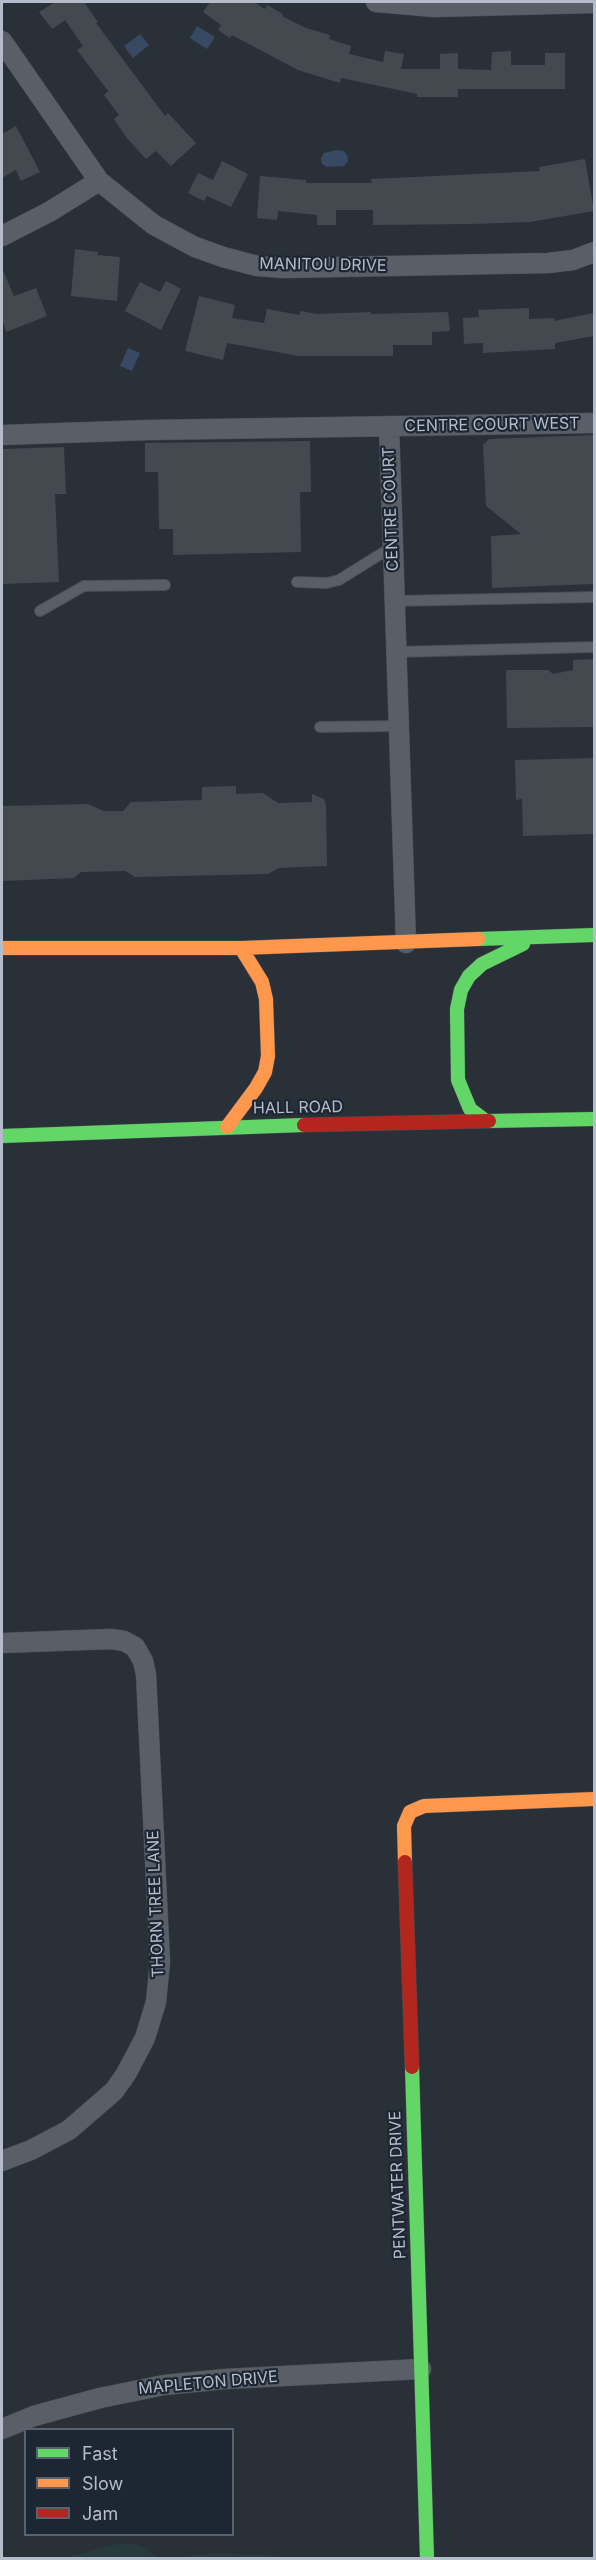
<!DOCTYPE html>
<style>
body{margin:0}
#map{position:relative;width:596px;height:2560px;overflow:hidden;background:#2a3038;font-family:Inter,sans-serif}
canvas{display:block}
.frame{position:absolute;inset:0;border:3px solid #b4bcc9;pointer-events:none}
.legend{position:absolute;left:24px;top:2428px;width:210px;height:108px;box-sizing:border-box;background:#1d2633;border:2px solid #59626f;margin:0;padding:8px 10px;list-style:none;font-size:18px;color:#b4bcc9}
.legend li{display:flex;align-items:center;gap:12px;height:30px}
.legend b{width:30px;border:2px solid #59626f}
</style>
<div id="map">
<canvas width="596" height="2560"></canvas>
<div class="frame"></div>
<ul class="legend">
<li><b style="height:8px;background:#63d668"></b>Fast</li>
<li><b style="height:8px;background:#ff974d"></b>Slow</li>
<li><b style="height:8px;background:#b3261e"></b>Jam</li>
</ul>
</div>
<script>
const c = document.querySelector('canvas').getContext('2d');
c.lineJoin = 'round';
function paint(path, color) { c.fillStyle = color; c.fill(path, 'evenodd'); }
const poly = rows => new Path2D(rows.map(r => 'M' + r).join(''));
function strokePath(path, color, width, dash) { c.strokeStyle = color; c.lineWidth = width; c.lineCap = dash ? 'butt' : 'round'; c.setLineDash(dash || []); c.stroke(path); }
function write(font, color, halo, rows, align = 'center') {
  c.font = font + ' Inter,sans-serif'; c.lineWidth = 4.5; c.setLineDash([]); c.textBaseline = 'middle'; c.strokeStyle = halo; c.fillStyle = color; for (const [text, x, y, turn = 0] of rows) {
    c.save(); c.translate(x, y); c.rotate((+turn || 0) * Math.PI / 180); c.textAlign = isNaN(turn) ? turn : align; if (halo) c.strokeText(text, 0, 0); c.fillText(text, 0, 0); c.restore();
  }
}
const green = poly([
 [121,2543,139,2545,155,2556,163,2558,65,2558],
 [214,2553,265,2555,286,2558,173,2558]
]);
const water = poly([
 [197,26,215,37,207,49,190,38],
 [140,34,149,45,133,58,124,46],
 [336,150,344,151,347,155,348,161,344,166,327,167,322,164,321,158,324,153],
 [128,348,140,353,132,371,120,366]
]);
const building = poly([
 [55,2,84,2,98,22,96,23,165,116,168,113,196,143,171,166,156,151,146,159,126,137,114,119,119,115,104,95,108,91,77,50,83,46,65,20,52,29,39,12],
 [210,2,254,2,265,9,267,5,283,14,282,16,306,28,330,35,329,39,351,46,349,54,383,62,385,51,404,54,401,69,440,69,440,54,458,53,458,69,491,70,492,52,511,51,511,65,545,65,545,53,565,53,565,89,458,89,458,97,417,97,417,94,341,78,340,83,298,70,232,35,230,38,218,30,221,25,203,12],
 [16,126,40,172,21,181,16,170,2,178,2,134],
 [585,159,594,211,530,222,471,224,373,225,373,210,336,210,336,225,317,225,317,215,278,211,277,220,257,218,260,176,306,180,306,183,372,183,371,179,540,171,539,167],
 [222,161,248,174,231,207,207,196,204,201,188,193,198,173,213,180],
 [75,249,98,252,97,255,120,257,117,301,71,296],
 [2,268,14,296,36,288,47,316,6,332,2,318],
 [166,281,181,289,161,330,125,311,140,282,160,292],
 [199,296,235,305,232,318,264,323,267,309,300,315,300,311,317,314,371,312,371,314,448,312,450,331,432,332,432,345,393,345,393,356,299,356,227,343,223,360,185,351],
 [529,308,529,319,554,318,554,321,594,313,594,336,555,343,555,349,483,353,483,343,464,344,463,318,479,317,478,310],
 [594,435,594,584,492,588,491,536,521,534,486,506,483,445,489,439],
 [310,441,311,492,300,492,301,552,173,555,173,529,159,529,158,472,145,472,145,443],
 [64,447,66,494,55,494,59,582,2,584,2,449],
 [594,659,594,727,507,728,506,670,548,670,553,674,573,670,573,660],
 [594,758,594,834,523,836,522,799,516,800,515,760],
 [236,786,236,794,263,793,278,803,312,802,312,794,324,799,326,805,327,866,279,868,268,874,135,877,125,871,81,872,74,878,2,881,2,806,88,804,104,811,123,811,131,802,202,800,202,787]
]);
const lane = poly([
 [297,582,327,583,339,580,392,547],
 [394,601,594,597],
 [40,611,84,586,165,585],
 [396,652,594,647],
 [320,727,399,726]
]);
const street = poly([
 [376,2,434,7,594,3],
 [2,41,99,181,154,225,195,247,223,257,257,266,284,268,548,263,573,260,594,252],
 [2,236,49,212,99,181],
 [389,426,406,943],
 [2,435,149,430,594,423],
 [2,1643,111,1639,124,1641,135,1647,143,1661,146,1674,160,1962,156,2002,145,2038,126,2074,114,2091,69,2130,31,2150,2,2161],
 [2,2429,34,2416,100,2398,164,2385,225,2379,421,2369]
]);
const fast = poly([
 [478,939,594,935],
 [486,1121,470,1109,458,1080,457,1009,461,990,469,976,482,964,523,944],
 [489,1121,594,1119],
 [2,1136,304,1125],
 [412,2067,427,2558]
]);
const slow = poly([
 [2,948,241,948,478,939],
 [227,1127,256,1088,265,1072,268,1056,266,999,262,982,241,948],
 [405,1862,404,1826,410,1812,424,1806,594,1799]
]);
const jam = poly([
 [304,1125,489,1121],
 [405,1862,412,2067]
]);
const streetNames = [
 ["MANITOU DRIVE",323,265,1],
 ["CENTRE COURT WEST",492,425,-1],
 ["CENTRE COURT",391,509,-92],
 ["HALL ROAD",298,1108,-1],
 ["THORN TREE LANE",156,1904,-92],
 ["PENTWATER DRIVE",398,2185,-92],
 ["MAPLETON DRIVE",208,2383,-5]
];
paint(green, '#273a3e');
paint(water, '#384963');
paint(building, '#444950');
strokePath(lane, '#484c53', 12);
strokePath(street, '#484c53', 21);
strokePath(fast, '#484c53', 15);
strokePath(slow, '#484c53', 15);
strokePath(jam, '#484c53', 15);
strokePath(lane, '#5a5e66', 10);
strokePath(street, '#5a5e66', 20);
strokePath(fast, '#63d668', 14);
strokePath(slow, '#ff974d', 14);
strokePath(jam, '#b3261e', 14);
write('16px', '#b4bcc9', '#1d2633', streetNames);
</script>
